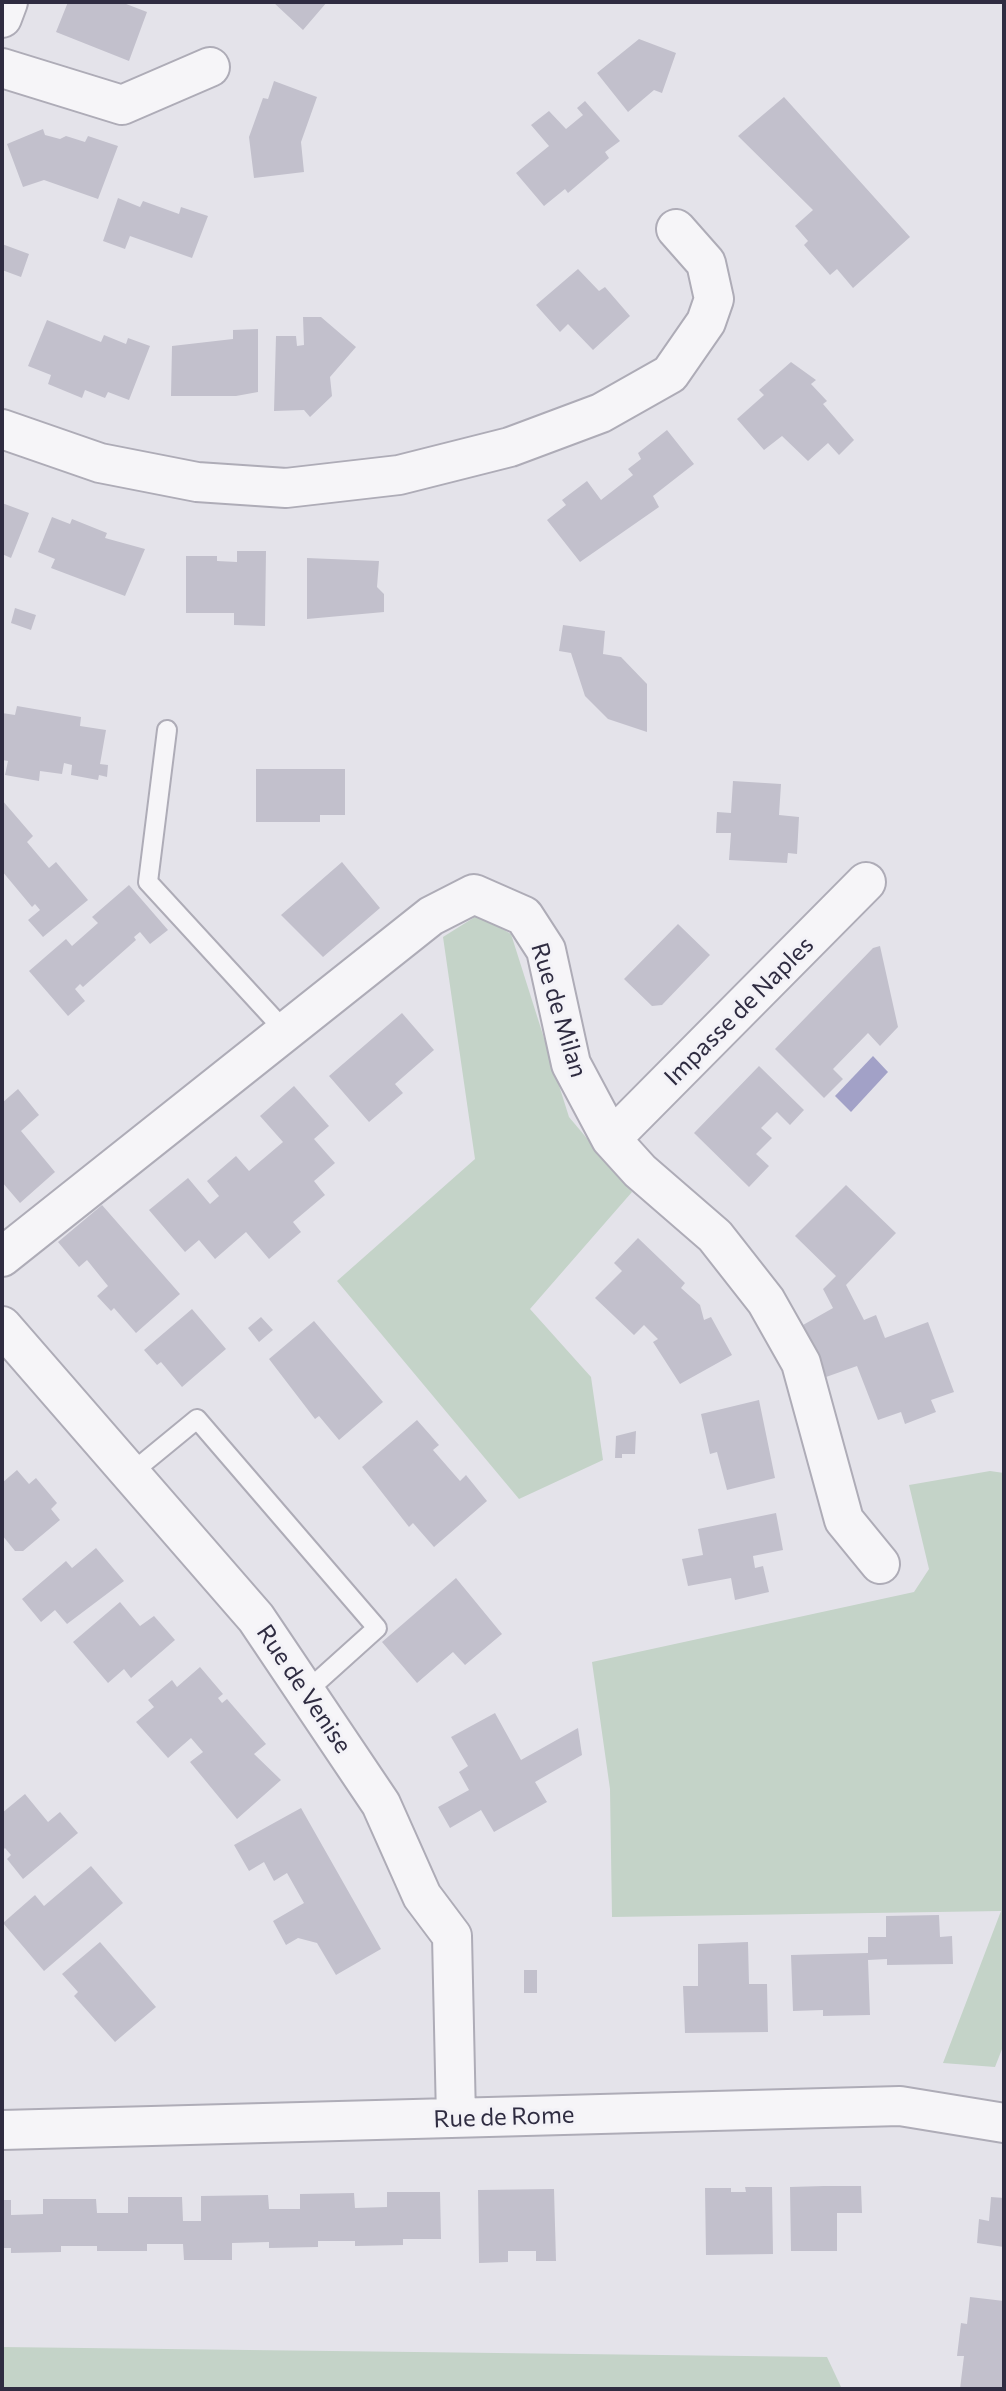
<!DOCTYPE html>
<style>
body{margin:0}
#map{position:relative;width:1006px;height:2391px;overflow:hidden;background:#e4e3ea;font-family:Commissioner,sans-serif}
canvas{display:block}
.frame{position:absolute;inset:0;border:4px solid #2f2c41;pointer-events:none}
</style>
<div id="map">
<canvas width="1006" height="2391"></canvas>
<div class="frame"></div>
</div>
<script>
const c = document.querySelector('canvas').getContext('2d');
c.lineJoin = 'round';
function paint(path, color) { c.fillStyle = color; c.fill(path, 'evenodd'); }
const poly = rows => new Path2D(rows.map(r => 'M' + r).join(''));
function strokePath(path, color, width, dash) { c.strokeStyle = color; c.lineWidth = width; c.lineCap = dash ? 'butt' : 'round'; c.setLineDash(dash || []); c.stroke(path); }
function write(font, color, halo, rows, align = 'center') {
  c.font = font + ' Commissioner,sans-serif'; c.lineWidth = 6; c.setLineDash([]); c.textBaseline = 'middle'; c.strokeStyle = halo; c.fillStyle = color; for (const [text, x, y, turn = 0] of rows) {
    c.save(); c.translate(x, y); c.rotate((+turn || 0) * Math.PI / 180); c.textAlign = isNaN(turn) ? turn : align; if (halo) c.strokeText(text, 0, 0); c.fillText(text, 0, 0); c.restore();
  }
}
const green = poly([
 [478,915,511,934,569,1117,632,1192,530,1309,591,1377,603,1460,519,1499,337,1281,475,1159,443,937],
 [990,1471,1004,1473,1004,2044,995,2067,943,2063,1001,1911,612,1917,610,1789,592,1662,914,1592,929,1569,909,1485],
 [2,2347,827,2357,842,2389,2,2389]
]);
const water = poly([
 [873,1056,888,1072,851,1112,835,1096]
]);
const building = poly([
 [68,2,121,2,147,12,129,61,56,32],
 [273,2,327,2,303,30],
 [639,39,676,53,662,93,654,90,628,112,597,73],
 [274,81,317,97,301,142,304,172,254,178,249,137,263,98,268,99],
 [784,97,910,237,853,288,837,269,830,275,804,245,808,241,795,226,813,210,738,136],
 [585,101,620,141,605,152,609,158,568,193,565,189,544,206,516,173,549,146,531,125,549,111,566,129,583,115,577,108],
 [43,129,45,135,60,139,66,136,85,142,88,136,118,146,98,199,44,180,23,187,7,144],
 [118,198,140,207,143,201,179,214,181,207,208,216,192,258,130,236,125,249,103,241],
 [2,244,29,254,21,277,2,270],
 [578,269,599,291,605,287,630,316,593,350,568,324,560,332,536,305],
 [303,317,321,317,356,347,330,377,332,396,310,417,304,410,274,411,276,336,296,336,297,346,304,345],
 [47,320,101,342,104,335,126,344,128,338,150,346,129,400,108,392,105,398,85,390,82,398,48,384,51,375,28,366],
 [258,329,258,392,236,396,171,396,172,346,233,339,233,330],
 [791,362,816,380,811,384,827,401,823,404,854,440,839,455,828,443,808,461,782,436,764,450,737,419,764,395,759,390],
 [667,430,694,464,653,496,659,507,580,562,547,520,566,505,562,500,587,481,601,500,633,475,628,469,641,459,638,453],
 [2,503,29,513,11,558,2,554],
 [52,517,70,524,72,519,107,533,105,538,145,549,125,596,51,568,55,559,38,552],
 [237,551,266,551,265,626,234,625,234,613,186,613,186,556,217,556,217,561,237,562],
 [307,558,379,561,377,587,384,594,384,612,307,619],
 [15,608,36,615,31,630,11,623],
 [563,625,605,631,603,654,621,657,647,684,647,732,608,719,585,696,571,653,559,651],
 [17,706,81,717,80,726,106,730,100,764,108,765,107,777,99,775,98,780,71,775,72,765,64,763,62,774,40,771,39,781,5,775,8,761,2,760,2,713,15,715],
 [256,769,345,769,345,815,320,815,320,822,256,822],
 [733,781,781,784,779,815,799,817,797,854,788,853,787,863,729,860,731,833,716,833,717,812,731,813],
 [2,800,33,836,27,842,49,868,56,862,88,900,43,937,28,920,40,910,35,904,32,907,2,871],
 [342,862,380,908,323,957,281,915],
 [129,885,168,930,150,944,140,932,134,937,136,940,83,987,80,984,75,989,85,1001,68,1016,29,971,66,939,72,946,98,923,92,917],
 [678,924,710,955,662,1005,652,1006,624,979],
 [880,946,898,1027,880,1046,868,1033,833,1069,843,1079,824,1098,775,1049,873,948],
 [402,1013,434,1050,395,1084,403,1093,369,1122,329,1076],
 [759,1066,804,1110,790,1125,777,1112,761,1128,772,1138,756,1154,769,1166,749,1187,694,1133],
 [294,1086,329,1126,314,1139,335,1163,314,1181,325,1195,293,1222,301,1232,269,1259,246,1232,215,1259,199,1240,185,1252,149,1210,188,1178,210,1204,219,1196,207,1181,236,1156,249,1171,283,1142,260,1116],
 [18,1089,39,1115,21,1131,55,1172,20,1203,2,1182,2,1103],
 [846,1185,896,1233,846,1285,864,1320,876,1315,885,1338,928,1322,954,1392,931,1400,936,1412,905,1424,901,1412,878,1420,857,1366,826,1377,803,1325,833,1308,823,1289,836,1276,795,1236],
 [102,1205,180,1294,136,1333,114,1308,111,1311,97,1296,108,1286,87,1260,79,1267,58,1242],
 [638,1238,685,1283,681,1288,700,1305,704,1320,711,1317,732,1355,680,1384,653,1342,658,1339,644,1325,634,1335,595,1298,622,1271,614,1263],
 [192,1309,226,1349,182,1387,161,1362,157,1365,144,1350],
 [261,1317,273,1330,259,1342,248,1328],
 [314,1321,383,1402,339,1440,319,1416,315,1419,269,1359],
 [759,1400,775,1478,727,1490,717,1452,710,1454,701,1414],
 [417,1420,439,1445,433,1450,460,1481,466,1475,487,1501,434,1547,413,1523,409,1527,362,1467],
 [636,1431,635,1454,622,1454,622,1458,615,1458,616,1436],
 [17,1470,29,1484,36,1478,57,1503,51,1509,60,1520,23,1551,15,1551,2,1535,2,1483],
 [776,1513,783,1550,753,1556,755,1568,763,1566,769,1592,735,1600,731,1578,688,1586,682,1559,703,1555,698,1529],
 [96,1548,124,1581,67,1624,55,1610,41,1622,22,1599,66,1561,72,1568],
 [456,1578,502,1634,465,1665,453,1652,417,1683,382,1642],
 [120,1602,140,1626,154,1616,175,1640,131,1678,124,1669,108,1683,73,1642],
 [200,1667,223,1694,218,1698,222,1703,227,1699,266,1744,254,1754,281,1780,237,1819,190,1762,203,1752,191,1738,168,1758,136,1722,154,1707,148,1700,172,1680,177,1687],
 [495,1713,521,1760,578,1728,582,1755,535,1782,547,1802,494,1832,481,1810,450,1828,438,1807,469,1790,459,1772,468,1766,451,1737],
 [25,1794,48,1822,60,1812,78,1833,23,1879,7,1859,11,1855,5,1848,2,1851,2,1813],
 [301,1808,381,1949,336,1975,317,1943,298,1938,286,1945,273,1921,304,1903,287,1873,274,1881,264,1862,249,1871,234,1845],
 [91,1866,123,1903,44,1971,3,1923,35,1895,44,1906],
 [939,1915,940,1937,952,1936,953,1964,887,1965,887,1959,868,1960,870,2015,823,2016,823,2010,793,2011,791,1955,868,1953,868,1937,886,1937,886,1916],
 [100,1942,156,2007,115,2042,74,1996,78,1992,62,1974],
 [748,1942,749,1984,767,1984,768,2032,685,2033,683,1986,698,1986,698,1944],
 [524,1970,537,1970,537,1993,524,1993],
 [824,2186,861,2186,862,2213,837,2213,837,2251,791,2251,790,2187],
 [745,2187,772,2187,773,2254,706,2255,705,2188,731,2188,731,2192,746,2192],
 [554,2189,556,2261,536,2261,536,2251,508,2251,508,2262,479,2263,478,2190],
 [387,2192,440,2192,441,2239,403,2239,403,2245,355,2246,355,2241,318,2241,318,2247,269,2248,269,2242,232,2243,232,2260,184,2260,183,2244,147,2244,147,2251,97,2251,97,2246,61,2246,61,2252,11,2253,11,2248,2,2248,2,2200,11,2200,11,2215,43,2214,43,2199,96,2199,97,2213,128,2213,128,2197,182,2197,183,2221,201,2221,201,2196,268,2195,269,2209,300,2209,300,2194,354,2193,355,2208,387,2207],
 [991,2197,1004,2198,1004,2247,977,2243,979,2219,989,2221],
 [970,2297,1004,2301,1004,2389,960,2389,964,2356,957,2356,961,2323,967,2324]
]);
const service = poly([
 [167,730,148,882,285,1031],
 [130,1474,197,1419,377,1628,307,1691]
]);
const minor = poly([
 [2,18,8,2],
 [2,68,122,105,210,67],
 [2,429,100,463,197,482,286,488,399,475,510,447,601,413,670,374,706,322,714,299,706,263,676,229],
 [611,1139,866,882],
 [2,1257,431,916,474,894,524,916,546,950,571,1064,611,1139,640,1171,715,1236,766,1301,801,1363,844,1520,880,1564],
 [2,1326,256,1618,381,1804,422,1896,452,1936,456,2118],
 [2,2130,900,2106,1004,2123]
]);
const streetNames = [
 ["Rue de Milan",559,1010,73],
 ["Impasse de Naples",739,1011,-45],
 ["Rue de Venise",304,1689,56],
 ["Rue de Rome",504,2117,-2]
];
paint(green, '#c4d3c8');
paint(water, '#a2a1c7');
paint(building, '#c2c0cc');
strokePath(service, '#aeacb7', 22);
strokePath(minor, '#aeacb7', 42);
strokePath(service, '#f6f5f8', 18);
strokePath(minor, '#f6f5f8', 38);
write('24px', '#2f2c41', '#f3f2f7', streetNames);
</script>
